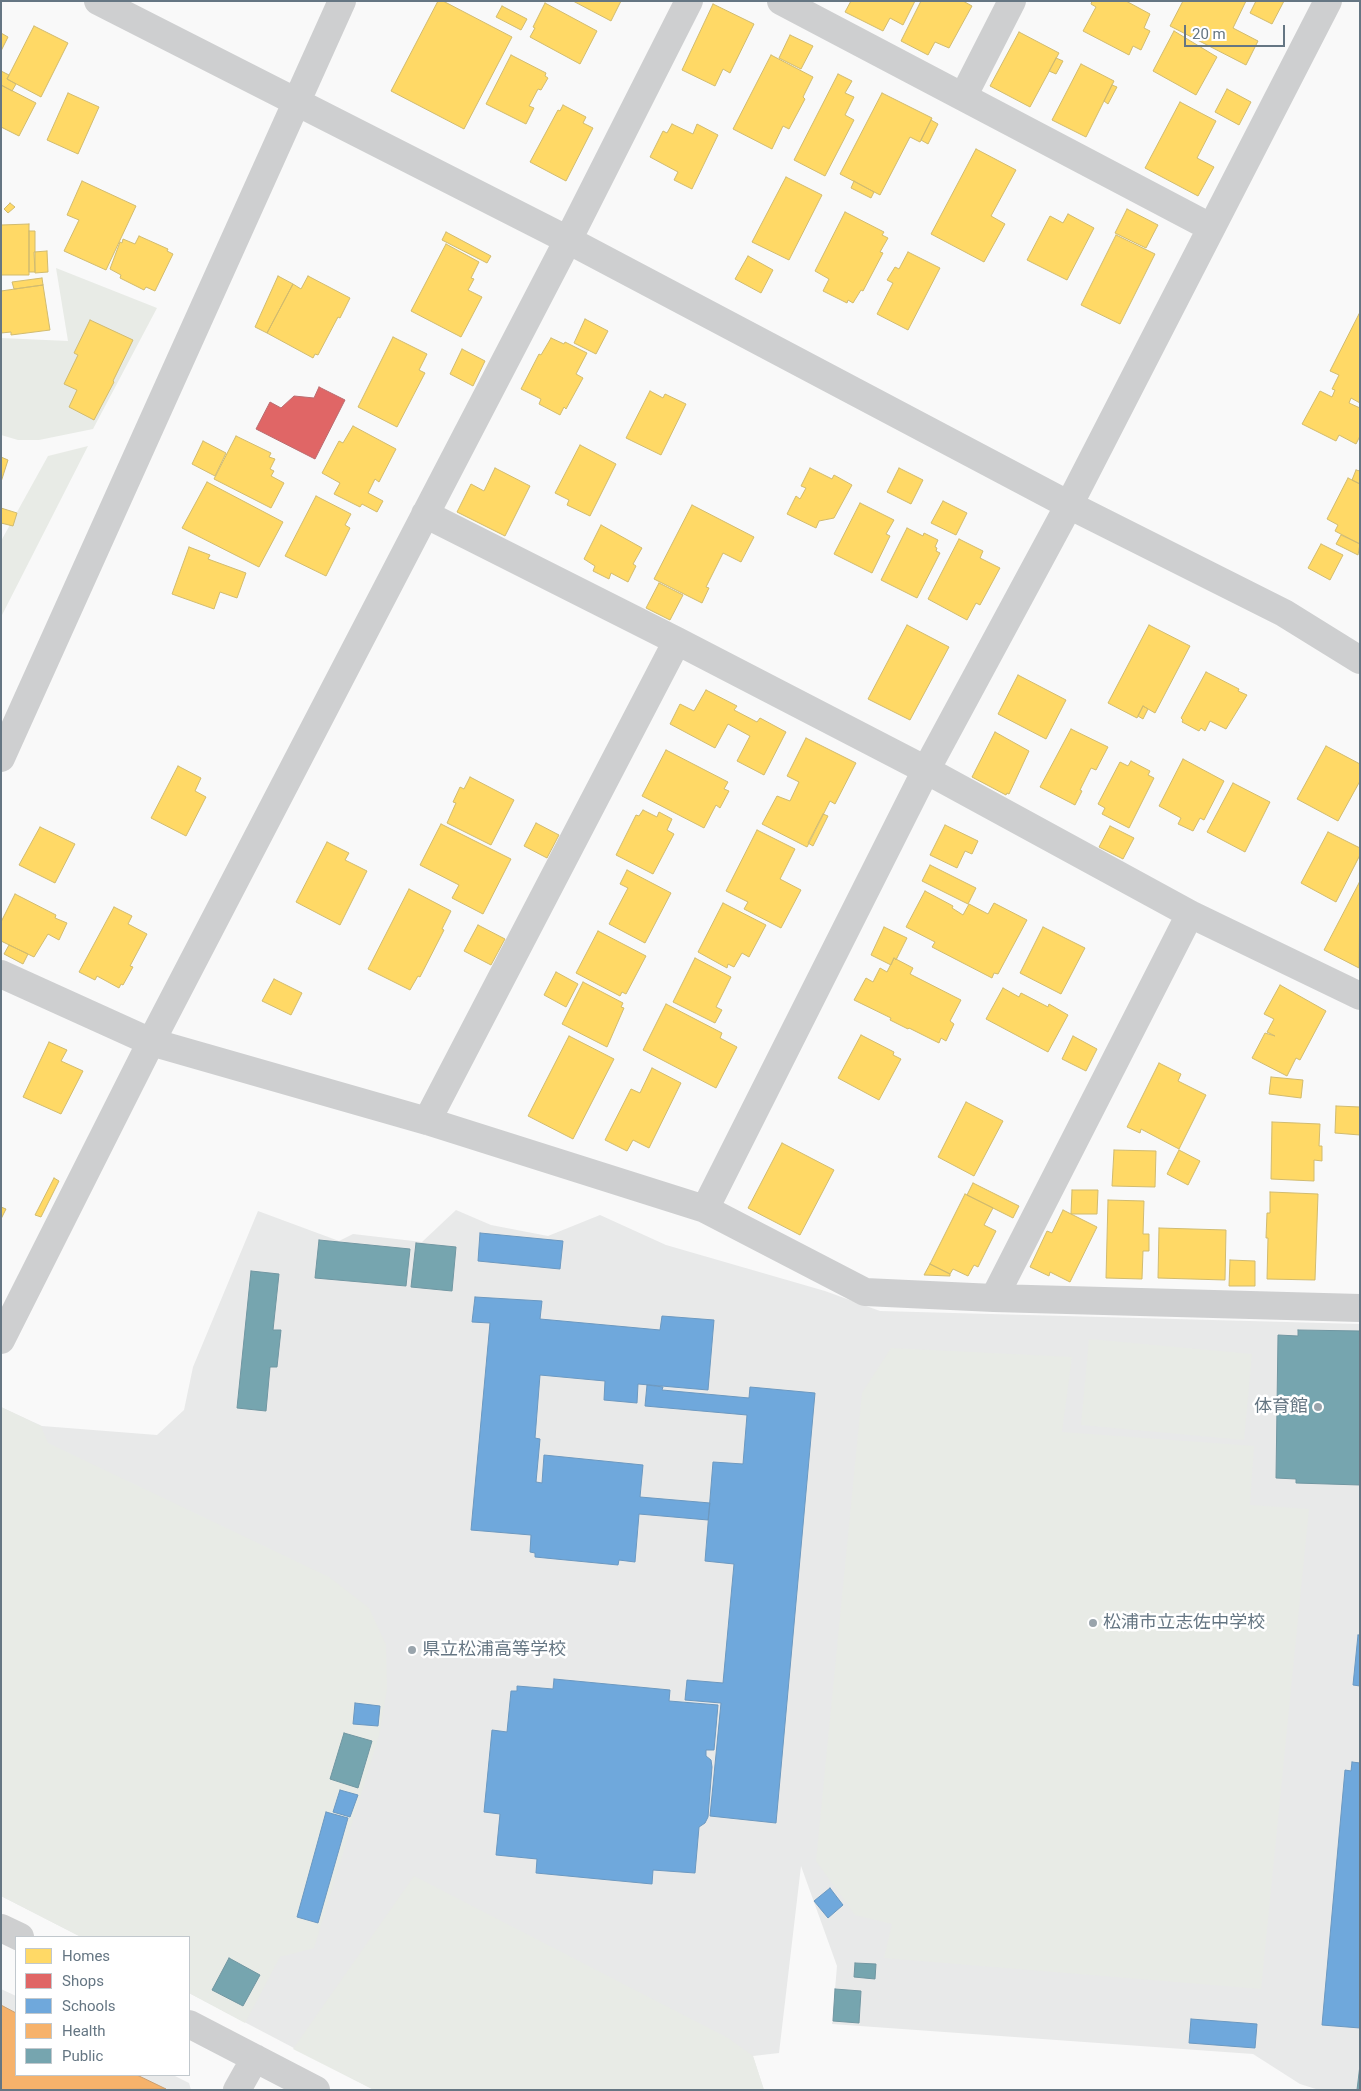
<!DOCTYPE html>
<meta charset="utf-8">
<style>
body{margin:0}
#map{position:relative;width:1361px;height:2091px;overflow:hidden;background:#f9f9f9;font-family:Roboto,sans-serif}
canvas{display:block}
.frame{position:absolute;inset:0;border:2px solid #657683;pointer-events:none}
.legend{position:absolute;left:15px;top:1936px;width:175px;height:140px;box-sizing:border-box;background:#fff;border:1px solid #c1c8cd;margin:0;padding:6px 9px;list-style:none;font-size:15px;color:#657683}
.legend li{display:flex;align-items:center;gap:10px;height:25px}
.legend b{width:25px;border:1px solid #c1c8cd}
.scale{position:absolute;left:1184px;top:25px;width:101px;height:22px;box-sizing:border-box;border:2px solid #657683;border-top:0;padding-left:6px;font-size:15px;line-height:18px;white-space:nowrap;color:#657683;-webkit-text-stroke:4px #fff;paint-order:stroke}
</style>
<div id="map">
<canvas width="1361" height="2091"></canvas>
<div class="frame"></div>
<ul class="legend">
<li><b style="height:14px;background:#ffd966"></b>Homes</li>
<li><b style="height:14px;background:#e06666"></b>Shops</li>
<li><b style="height:14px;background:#6fa8dc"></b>Schools</li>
<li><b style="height:14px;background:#f6b26b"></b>Health</li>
<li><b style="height:14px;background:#76a5af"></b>Public</li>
</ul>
<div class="scale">20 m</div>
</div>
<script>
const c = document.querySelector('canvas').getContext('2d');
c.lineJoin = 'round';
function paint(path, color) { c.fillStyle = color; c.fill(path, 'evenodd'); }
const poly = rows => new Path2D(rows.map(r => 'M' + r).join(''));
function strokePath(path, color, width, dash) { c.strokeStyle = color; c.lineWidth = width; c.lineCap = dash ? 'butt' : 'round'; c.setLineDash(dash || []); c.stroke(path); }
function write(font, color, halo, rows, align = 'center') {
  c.font = font + ' Roboto,"Noto Sans JP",sans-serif'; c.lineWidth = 5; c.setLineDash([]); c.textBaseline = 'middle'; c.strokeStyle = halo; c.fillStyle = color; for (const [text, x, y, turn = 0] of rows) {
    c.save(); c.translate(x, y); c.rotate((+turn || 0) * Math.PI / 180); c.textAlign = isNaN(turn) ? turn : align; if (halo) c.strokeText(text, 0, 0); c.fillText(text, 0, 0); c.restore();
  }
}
const built = poly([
 [456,1210,491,1225,548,1236,600,1215,666,1245,825,1291,880,1311,1360,1324,1360,2090,1319,2090,1300,2084,1253,2054,832,2024,837,1966,801,1866,779,2053,753,2056,764,2090,374,2090,189,1993,189,1937,81,1937,1,1896,1,1407,42,1426,157,1435,184,1410,193,1367,258,1211,339,1241,353,1234,422,1242],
 [1,1989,16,1996,16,2075,173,2075,189,2083,191,2090,1,2090]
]);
const green = poly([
 [56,268,157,308,93,429,39,440,18,440,1,435,1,338,68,341],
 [88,446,1,617,1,541,48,456],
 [1089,1339,1252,1354,1244,1440,1081,1425],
 [891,1348,1072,1357,1062,1432,1254,1446,1250,1505,1309,1509,1261,1989,884,1958,892,1924,855,1915,816,1861,862,1393],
 [1,1407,41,1426,48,1443,329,1577,369,1608,386,1645,387,1689,379,1735,314,1948,280,1957,245,2023,189,1993,189,1937,81,1937,1,1896],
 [414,1876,728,2038,753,2056,764,2090,374,2090,293,2049]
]);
const homes = poly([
 [438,1,443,1,512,37,464,129,391,91,438,1],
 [573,1,621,1,611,21,573,1],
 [851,1,915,1,903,25,890,18,883,31,845,12,851,1],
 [921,1,963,1,972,6,949,48,935,42,928,55,901,41,921,1],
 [1092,1,1126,1,1150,14,1144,28,1150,31,1141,50,1133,46,1129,55,1083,31,1096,7,1091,4,1092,1],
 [1183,1,1246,1,1233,28,1258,41,1246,65,1170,26,1183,1],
 [1256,1,1284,1,1272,24,1250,13,1256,1],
 [545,3,597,31,580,64,530,37,535,28,533,27,545,3],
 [713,4,754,24,730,73,723,69,715,86,682,70,713,4],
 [502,6,527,19,521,30,496,17,502,6],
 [34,26,68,43,41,97,7,79,34,26],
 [1174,31,1217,57,1196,95,1153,71,1174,31],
 [1019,32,1059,53,1030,107,990,86,1019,32],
 [1,33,8,37,1,51,1,33],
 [790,35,813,46,801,69,779,58,790,35],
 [511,55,546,73,545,76,548,78,541,90,538,89,529,106,534,108,526,124,486,104,511,55],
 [771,55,813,77,803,97,805,99,789,129,783,126,772,149,733,129,771,55],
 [1056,58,1063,61,1056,74,1049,71,1056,58],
 [1081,64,1114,81,1086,137,1052,120,1081,64],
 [1,71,9,75,7,79,16,84,12,91,1,85,1,71],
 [838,74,852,81,845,93,854,97,845,115,854,120,825,176,794,160,838,74],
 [1,85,36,103,19,136,1,127,1,85],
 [1112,85,1117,87,1108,104,1104,101,1112,85],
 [1227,89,1251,102,1239,125,1215,112,1227,89],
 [68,93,99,107,78,154,47,140,68,93],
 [882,93,932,118,920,142,910,137,880,195,840,174,882,93],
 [1180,102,1216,121,1197,158,1214,167,1198,196,1145,168,1180,102],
 [563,105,586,117,583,123,593,128,566,181,530,162,558,110,560,111,563,105],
 [931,120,938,124,928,144,921,140,931,120],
 [672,124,693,134,697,124,718,135,692,189,674,180,678,172,650,157,663,131,667,133,672,124],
 [976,149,1016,170,991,216,1005,224,984,262,931,234,976,149],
 [786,177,822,195,789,260,752,242,786,177],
 [82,181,136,206,106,270,64,251,79,220,67,215,82,181],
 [854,181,874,192,871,198,851,188,854,181],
 [10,203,15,207,8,213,4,209,10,203],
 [1127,209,1158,225,1146,248,1115,233,1127,209],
 [845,212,884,232,882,235,888,238,880,252,883,253,863,291,861,290,853,303,848,300,847,303,823,291,829,279,815,271,845,212],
 [1068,214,1094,228,1067,280,1027,260,1050,216,1063,223,1068,214],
 [29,224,29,275,1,275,1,225,29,224],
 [29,231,35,231,35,272,29,272,29,231],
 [446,232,491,256,487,263,442,240,446,232],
 [1116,235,1155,254,1120,324,1081,305,1116,235],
 [139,236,168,249,167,251,173,254,155,291,146,287,144,290,120,278,121,275,110,269,120,242,122,243,123,239,135,244,139,236],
 [446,244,479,262,471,278,474,279,468,290,482,297,461,337,411,311,446,244],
 [47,251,48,272,35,273,34,252,47,251],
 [908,252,940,268,908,330,877,314,893,283,887,280,895,267,899,269,908,252],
 [748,256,773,270,761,293,735,279,748,256],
 [278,276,293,284,267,333,255,327,278,276],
 [308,276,350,298,340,318,338,317,318,355,315,354,313,358,267,333,293,284,301,289,308,276],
 [42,278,43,285,14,289,12,282,42,278],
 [43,285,50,330,11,335,11,332,1,333,1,291,43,285],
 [1360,312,1360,403,1351,398,1349,403,1360,408,1360,436,1356,444,1339,435,1336,441,1302,424,1320,391,1332,397,1335,390,1332,389,1339,375,1330,371,1360,312],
 [585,319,608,331,596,354,574,343,585,319],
 [90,320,133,340,113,381,114,382,94,420,69,407,77,390,64,384,78,355,74,353,90,320],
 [393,337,427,354,419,370,425,373,397,427,358,407,393,337],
 [551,338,564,344,565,342,587,353,576,374,583,378,566,409,564,407,560,415,539,404,541,399,521,389,539,354,541,355,551,338],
 [462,349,485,361,473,386,450,374,462,349],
 [650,391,663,398,665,394,686,404,661,455,626,438,650,391],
 [353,426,396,449,379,482,375,479,368,493,383,501,377,512,362,504,360,507,334,494,340,483,322,473,339,441,343,443,353,426],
 [236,436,271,453,269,457,275,459,270,469,274,471,271,476,284,483,271,508,214,479,236,436],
 [203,441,226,453,215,476,192,464,203,441],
 [580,445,616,464,590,516,567,505,569,500,555,493,580,445],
 [1,457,8,460,1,482,1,457],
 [495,468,530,486,505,536,457,512,471,484,484,491,495,468],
 [810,468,832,479,834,475,852,485,834,518,819,521,816,528,787,514,796,496,800,499,806,488,801,486,810,468],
 [899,468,923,480,911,504,887,492,899,468],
 [1356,470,1360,471,1360,484,1352,480,1356,470],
 [1348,478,1360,484,1360,544,1335,531,1338,525,1327,519,1348,478],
 [207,482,283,522,259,567,182,528,207,482],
 [316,496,351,514,345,525,350,528,326,576,285,556,316,496],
 [943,501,967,513,956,535,931,523,943,501],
 [860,503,894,520,886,534,890,536,872,573,834,554,860,503],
 [692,505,754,537,741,562,723,553,706,587,709,588,702,603,654,579,692,505],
 [1,508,17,513,13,526,1,523,1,508],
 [601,525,642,548,633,564,636,566,628,582,611,573,609,579,593,571,595,566,584,559,601,525],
 [907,528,923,536,924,533,938,540,935,547,937,548,936,551,940,553,917,598,881,580,907,528],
 [1341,535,1360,544,1358,555,1336,544,1341,535],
 [959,539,983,551,980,558,1000,568,980,605,976,603,967,620,928,599,959,539],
 [1321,544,1343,555,1330,580,1308,568,1321,544],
 [189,547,210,555,208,559,246,573,237,598,220,592,214,609,172,594,189,547],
 [659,583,683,595,670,620,646,608,659,583],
 [907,625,949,647,910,720,868,699,907,625],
 [1149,625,1190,646,1155,713,1143,706,1137,718,1108,703,1149,625],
 [1206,672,1239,689,1238,691,1247,695,1226,729,1210,721,1205,731,1201,728,1199,731,1182,722,1183,720,1181,718,1206,672],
 [1018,675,1066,700,1046,739,998,714,1018,675],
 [706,690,737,706,734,710,757,722,760,718,786,732,764,775,737,761,750,736,728,724,715,748,670,724,680,704,694,711,706,690],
 [1143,706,1148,709,1143,719,1138,716,1143,706],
 [1071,729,1108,747,1096,770,1091,768,1080,790,1082,791,1075,805,1040,787,1071,729],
 [995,732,1029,751,1009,794,1007,793,1006,795,972,777,995,732],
 [806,738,856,763,835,804,830,801,807,847,762,824,777,796,790,801,799,782,787,776,806,738],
 [1326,746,1360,764,1360,781,1338,821,1297,799,1326,746],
 [666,750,728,782,724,789,729,791,720,808,716,805,704,828,642,796,666,750],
 [1183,759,1224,781,1204,820,1200,818,1193,831,1178,824,1181,818,1159,806,1183,759],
 [1131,761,1150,771,1148,775,1154,778,1129,828,1102,814,1105,808,1098,804,1120,762,1128,766,1131,761],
 [178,766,201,778,195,791,206,797,186,836,151,818,178,766],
 [470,777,514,800,491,845,447,823,456,803,453,802,460,787,464,789,470,777],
 [1233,783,1270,802,1245,852,1207,832,1233,783],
 [643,810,657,817,659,812,672,819,667,830,674,834,653,874,616,855,636,815,639,816,643,810],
 [823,814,828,816,813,846,808,843,823,814],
 [536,823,559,835,547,858,524,846,536,823],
 [441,824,511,859,483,914,452,898,459,885,420,865,441,824],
 [945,825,978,841,972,854,965,851,957,868,930,855,945,825],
 [1110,826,1134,838,1123,859,1099,847,1110,826],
 [40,827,75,844,55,883,19,865,40,827],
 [757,830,795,849,780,879,801,890,781,928,744,909,748,902,726,891,757,830],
 [1328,832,1360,848,1360,855,1336,902,1301,883,1328,832],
 [327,842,349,853,345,860,367,871,340,925,296,902,327,842],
 [930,865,976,888,968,904,922,881,930,865],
 [627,870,671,893,645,943,609,924,628,888,620,884,627,870],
 [1359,883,1360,884,1359,968,1324,950,1359,883],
 [409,889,451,911,442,929,444,930,420,977,418,976,410,990,368,969,409,889],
 [925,891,953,906,952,908,963,915,969,904,988,914,994,903,1027,920,998,974,994,973,992,978,932,947,935,942,906,927,925,891],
 [15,894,56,915,55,918,67,923,59,940,48,934,34,957,1,941,1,922,15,894],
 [723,903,766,925,749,957,742,953,734,967,728,964,727,968,698,952,723,903],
 [114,907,132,916,128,924,147,934,130,966,133,967,123,985,121,984,119,988,97,976,95,980,79,972,114,907],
 [478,925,505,939,491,965,464,951,478,925],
 [884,927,907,938,896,960,894,958,891,965,871,955,884,927],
 [1043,927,1085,948,1061,994,1020,973,1043,927],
 [598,931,646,956,626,994,622,992,620,996,576,973,598,931],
 [9,945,28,954,23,964,4,954,9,945],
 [695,958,731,977,716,1007,722,1010,715,1023,673,1002,695,958],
 [894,958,913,968,910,974,961,1000,950,1021,954,1024,946,1041,941,1038,939,1043,909,1028,908,1029,890,1020,891,1018,854,1000,866,978,873,982,880,968,887,972,894,958],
 [556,972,578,984,566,1007,544,995,556,972],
 [274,979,302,993,291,1015,262,1001,274,979],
 [583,982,623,1003,621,1007,624,1008,607,1047,562,1024,583,982],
 [1280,985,1326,1011,1300,1060,1296,1058,1287,1076,1252,1058,1265,1033,1275,1036,1267,1032,1274,1019,1264,1014,1280,985],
 [1003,988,1019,997,1021,993,1048,1007,1049,1004,1068,1015,1048,1052,986,1019,1003,988],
 [666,1004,722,1033,720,1038,737,1047,716,1088,643,1050,666,1004],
 [861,1035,894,1052,893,1055,901,1059,879,1100,838,1078,861,1035],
 [569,1036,614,1059,573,1139,528,1116,569,1036],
 [1073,1036,1097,1049,1086,1071,1062,1059,1073,1036],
 [49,1042,67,1050,61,1061,83,1071,61,1114,23,1097,49,1042],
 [1159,1063,1181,1074,1178,1081,1206,1095,1179,1149,1141,1129,1140,1133,1127,1127,1159,1063],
 [652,1068,681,1083,649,1148,633,1140,627,1151,605,1140,631,1089,640,1093,652,1068],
 [1271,1077,1303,1080,1301,1098,1269,1094,1271,1077],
 [966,1102,1003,1121,974,1176,938,1157,966,1102],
 [1336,1106,1360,1107,1360,1135,1335,1133,1336,1106],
 [1272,1122,1320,1124,1319,1146,1322,1146,1322,1161,1314,1160,1314,1181,1271,1179,1272,1122],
 [782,1143,834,1170,800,1235,748,1208,782,1143],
 [1114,1150,1156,1151,1155,1187,1112,1186,1114,1150],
 [1179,1150,1200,1161,1188,1185,1167,1174,1179,1150],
 [54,1178,59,1181,41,1217,35,1215,54,1178],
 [973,1183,1019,1206,1013,1218,967,1195,973,1183],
 [1072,1190,1098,1190,1097,1214,1071,1214,1072,1190],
 [1270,1192,1318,1194,1315,1280,1267,1279,1268,1238,1266,1238,1267,1213,1270,1213,1270,1192],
 [965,1194,993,1208,984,1225,996,1231,978,1267,974,1265,968,1276,953,1269,950,1274,930,1264,965,1194],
 [1108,1200,1144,1201,1143,1234,1149,1234,1149,1251,1143,1251,1142,1279,1106,1278,1108,1200],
 [1,1207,6,1209,1,1219,1,1207],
 [1063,1210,1097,1227,1070,1282,1050,1272,1049,1276,1030,1267,1047,1231,1052,1233,1063,1210],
 [1159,1228,1226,1230,1225,1280,1158,1278,1159,1228],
 [1230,1260,1255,1261,1255,1286,1229,1286,1230,1260],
 [930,1264,950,1274,950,1276,924,1275,930,1264]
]);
const shops = poly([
 [319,387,345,400,315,459,256,429,270,402,281,408,294,396,314,398,319,387]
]);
const schools = poly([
 [480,1233,563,1241,560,1269,478,1261,480,1233],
 [475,1297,542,1301,540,1319,660,1330,662,1316,714,1320,708,1390,638,1384,637,1403,604,1400,605,1381,540,1375,535,1438,540,1439,536,1482,542,1483,544,1455,643,1465,640,1497,710,1503,708,1520,639,1514,635,1562,619,1560,618,1565,535,1557,535,1553,530,1552,531,1535,471,1530,490,1323,472,1322,475,1297],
 [647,1385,663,1387,662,1390,749,1398,750,1387,815,1393,776,1823,710,1816,721,1703,685,1700,687,1680,723,1683,734,1564,705,1561,713,1462,743,1464,747,1415,645,1406,647,1385],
 [1358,1635,1360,1635,1360,1686,1353,1685,1358,1635],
 [554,1679,670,1690,669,1701,718,1705,714,1750,706,1750,706,1756,711,1760,712,1767,708,1817,705,1823,699,1827,695,1873,653,1870,652,1884,536,1873,537,1859,496,1855,500,1814,484,1812,492,1730,507,1732,511,1691,517,1691,517,1686,553,1689,554,1679],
 [355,1703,380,1706,378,1726,353,1724,355,1703],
 [1352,1762,1360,1763,1360,2028,1322,2025,1345,1770,1351,1771,1352,1762],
 [340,1790,358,1795,350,1817,333,1812,340,1790],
 [326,1812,348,1818,318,1923,297,1917,326,1812],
 [830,1888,843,1905,828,1918,814,1901,830,1888],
 [1191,2019,1257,2024,1255,2048,1189,2043,1191,2019]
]);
const health = poly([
 [1,2005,16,2013,16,2075,137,2075,166,2089,1,2090,1,2005]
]);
const public = poly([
 [319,1240,410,1249,406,1286,315,1278,319,1240],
 [416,1243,456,1247,452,1291,411,1287,416,1243],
 [251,1271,279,1274,273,1330,281,1330,277,1367,270,1367,266,1411,237,1408,251,1271],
 [1298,1330,1360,1331,1360,1485,1296,1483,1296,1479,1276,1478,1278,1335,1298,1336,1298,1330],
 [344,1733,372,1741,358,1788,330,1779,344,1733],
 [229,1958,260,1975,243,2006,212,1990,229,1958],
 [855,1963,876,1964,875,1979,854,1977,855,1963],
 [835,1989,861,1991,859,2023,833,2021,835,1989],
 [1360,2065,1360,2090,1357,2090,1360,2065]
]);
const minor = poly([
 [98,1,568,240,1069,505,1284,613,1360,660],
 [781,1,1210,227],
 [963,97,1012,1],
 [425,514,677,641,926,770,1190,914,1360,996],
 [1,758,342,1],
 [1,974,151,1042,427,1121,705,1209,865,1292,994,1298,1360,1308],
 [427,1121,677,641],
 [705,1209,926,770,1069,505,1328,1],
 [994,1298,1190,914],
 [1,1340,151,1042,568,240,689,1],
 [1,1928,20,1937],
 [189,2024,316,2090],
 [237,2090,255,2058]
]);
const markers = [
 [1318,1407,5,"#99a4ac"],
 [1093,1623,5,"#99a4ac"],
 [412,1650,5,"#99a4ac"]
];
const poiNames = [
 ["体育館",1308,1407,"right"],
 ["松浦市立志佐中学校",1103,1623],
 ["県立松浦高等学校",422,1650]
];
paint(built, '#e8e9e9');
paint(green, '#e8ebe6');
paint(homes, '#ffd966');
strokePath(homes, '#d1bb6f', 1);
paint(shops, '#e06666');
strokePath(shops, '#bb6b6f', 1);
paint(schools, '#6fa8dc');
strokePath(schools, '#6c99c1', 1);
paint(health, '#f6b26b');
strokePath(health, '#caa072', 1);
paint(public, '#76a5af');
strokePath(public, '#7197a2', 1);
strokePath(minor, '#cecfd0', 28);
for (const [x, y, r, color] of markers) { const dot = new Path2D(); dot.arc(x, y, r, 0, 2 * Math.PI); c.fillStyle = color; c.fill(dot); strokePath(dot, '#fff', 2); }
write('18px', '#657683', '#fff', poiNames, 'left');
</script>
